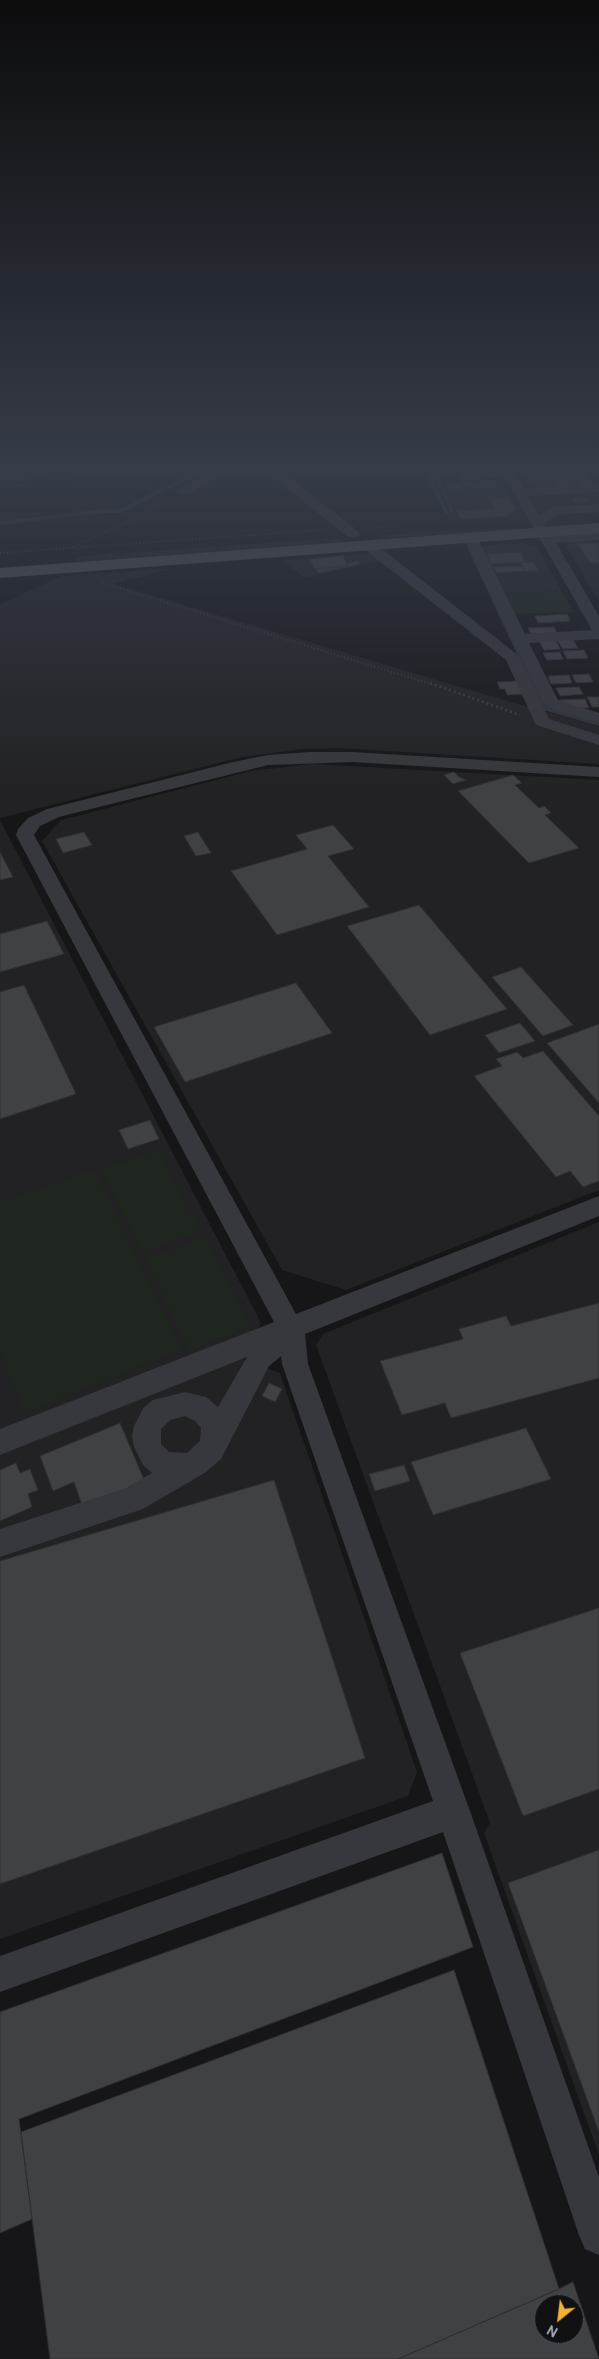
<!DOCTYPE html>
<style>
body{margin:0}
#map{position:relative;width:599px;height:2359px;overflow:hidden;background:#161618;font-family:Cabin,sans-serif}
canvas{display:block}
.north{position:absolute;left:534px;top:2294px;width:50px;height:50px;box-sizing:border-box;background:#111113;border:1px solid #4d4f55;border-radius:50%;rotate:209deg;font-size:14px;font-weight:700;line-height:20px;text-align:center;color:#a8adb8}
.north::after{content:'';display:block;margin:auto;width:18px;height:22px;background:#f2b134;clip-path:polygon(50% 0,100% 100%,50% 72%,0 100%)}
</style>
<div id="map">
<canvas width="599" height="2359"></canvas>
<div class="north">N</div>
</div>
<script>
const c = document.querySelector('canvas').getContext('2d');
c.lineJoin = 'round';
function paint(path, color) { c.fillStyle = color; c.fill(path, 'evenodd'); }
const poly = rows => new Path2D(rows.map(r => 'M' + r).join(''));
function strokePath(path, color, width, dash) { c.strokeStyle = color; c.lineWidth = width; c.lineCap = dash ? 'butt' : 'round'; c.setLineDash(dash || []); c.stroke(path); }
const built = poly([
 [519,467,566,467,578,483,574,486,538,489,531,487],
 [501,480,518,510,509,516,458,518,442,482],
 [599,538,599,601,566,546,575,540],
 [523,543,537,547,562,591,503,594,480,546],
 [374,554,379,561,305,578,283,560],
 [169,569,113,584,511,702,599,726,599,764,338,748,303,749,242,757,0,818,0,605,61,576],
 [312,764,599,780,599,1190,346,1290,282,1270,42,841,61,820,251,771],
 [0,820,261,1323,257,1331,0,1434],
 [599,1222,599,2155,484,1833,490,1823,316,1345,323,1334],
 [241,1358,280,1373,417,1772,408,1796,0,1939,0,1453]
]);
const green = poly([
 [505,528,514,528,517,532,377,538,381,535],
 [336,538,342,540,342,543,82,562,76,560,81,556],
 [562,591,574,612,513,614,503,594],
 [157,1150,201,1231,143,1253,101,1169],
 [94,1169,182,1349,24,1413,0,1349,0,1202],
 [204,1237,251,1327,190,1351,145,1259]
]);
const water = poly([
 [467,547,471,547,547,705,552,709,599,722,599,726,543,710]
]);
const stream = poly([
 [425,467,446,512],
 [432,467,452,510],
 [0,478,28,479],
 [169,487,208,467],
 [0,523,104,511,121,511,162,490]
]);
const building = poly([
 [545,467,563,467,575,483,557,486,545,467],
 [493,472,496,477,480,479,477,473,493,472],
 [466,474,474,476,476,479,460,480,457,475,466,474],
 [480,481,484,488,472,489,471,486,464,487,462,483,480,481],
 [494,481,498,488,485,488,482,482,494,481],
 [449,484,460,484,464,491,449,491,447,487,450,487,449,484],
 [490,497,509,498,516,509,507,516,461,519,457,511,495,509,490,497],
 [573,498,587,498,590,502,576,503,573,498],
 [599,543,599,563,590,563,578,544,599,543],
 [520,552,525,562,491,564,487,554,520,552],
 [343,556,348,566,315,569,310,559,343,556],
 [357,561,360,564,319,573,315,569,348,566,347,564,357,561],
 [533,562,538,570,525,571,521,563,533,562],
 [523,566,525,571,497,573,494,567,523,566],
 [567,614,570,621,538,623,535,616,567,614],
 [554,627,557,633,531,634,528,628,554,627],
 [572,638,578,648,563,649,557,640,572,638],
 [555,639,560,649,544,650,539,641,555,639],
 [584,650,588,658,567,659,563,651,584,650],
 [560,652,563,659,547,660,543,653,560,652],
 [589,674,593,682,576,683,572,675,589,674],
 [569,675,572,683,551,684,548,676,569,675],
 [518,681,522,694,507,695,505,689,500,689,497,682,518,681],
 [579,687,583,694,560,696,556,688,579,687],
 [587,697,599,697,599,707,592,707,587,697],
 [585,699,589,708,574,708,561,704,559,700,585,699],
 [454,772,459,777,466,780,453,784,444,775,454,772],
 [513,775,522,783,515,785,539,808,544,806,551,813,545,815,579,848,529,863,458,791,513,775],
 [333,825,354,849,328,856,369,907,277,935,231,871,307,849,296,835,333,825],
 [84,832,92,845,63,853,56,839,84,832],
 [198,832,211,853,196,856,184,836,198,832],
 [0,852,13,877,0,880,0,852],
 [419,905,507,1009,430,1035,347,926,419,905],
 [47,921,64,954,0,972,0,934,47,921],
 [521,967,573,1025,543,1036,492,977,521,967],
 [296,983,332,1033,185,1082,154,1027,296,983],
 [24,985,76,1094,0,1119,0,992,24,985],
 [520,1023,535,1041,499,1053,485,1035,520,1023],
 [599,1024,599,1103,547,1043,599,1024],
 [543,1051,599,1116,599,1181,583,1187,570,1171,556,1177,474,1076,502,1066,496,1059,517,1052,523,1058,543,1051],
 [150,1120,159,1139,128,1149,119,1130,150,1120],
 [599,1303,599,1378,451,1418,445,1403,402,1415,380,1361,463,1339,459,1329,506,1316,511,1326,599,1303],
 [269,1383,282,1389,275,1402,262,1396,269,1383],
 [120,1423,145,1482,83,1508,74,1482,53,1491,40,1456,120,1423],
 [526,1428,551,1479,433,1515,411,1462,526,1428],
 [16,1463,20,1473,30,1469,38,1490,28,1494,32,1507,0,1521,0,1470,16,1463],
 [404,1465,410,1481,375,1491,369,1474,404,1465],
 [274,1480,365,1758,0,1884,0,1561,274,1480],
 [599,1608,599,1789,523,1816,460,1653,599,1608],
 [599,1850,599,2132,508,1883,599,1850],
 [442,1853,473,1947,19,2119,32,2219,0,2233,0,2012,442,1853],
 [454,1970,559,2289,398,2359,50,2359,21,2132,454,1970],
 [573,2282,599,2359,398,2359,559,2289,573,2282],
 [544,2304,574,2304,574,2334,544,2334,544,2304]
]);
const pathFar1 = poly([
 [428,467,450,512],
 [0,475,73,479,168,490],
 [367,528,398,526],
 [72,547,136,518,169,499],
 [0,553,324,530],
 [100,582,434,685]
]);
const path = poly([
 [430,683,520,715]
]);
const minor = poly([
 [219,467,234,467,188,494,178,494,177,491,219,467],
 [261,467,275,467,358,531,360,534,358,537,348,537,261,467],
 [459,467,512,467,524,489,581,485,568,467,580,467,593,485,599,484,599,492,528,496,539,515,554,507,599,504,599,512,557,515,544,523,551,535,599,532,599,540,556,543,599,616,599,639,529,643,558,700,599,713,599,723,554,710,543,703,464,539,466,536,471,535,478,539,525,634,592,630,502,472,456,475,450,471,452,468,459,467],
 [369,542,374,543,518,655,549,719,599,735,599,745,536,725,506,660,364,549,362,546,369,542],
 [310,752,352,752,599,767,599,777,352,762,268,765,59,817,40,826,34,835,296,1314,599,1196,599,1216,305,1334,308,1364,470,1811,599,2177,599,2255,585,2249,579,2235,443,1832,0,1992,0,1956,433,1801,282,1364,281,1356,269,1366,221,1459,206,1472,143,1509,0,1557,0,1529,126,1488,152,1473,143,1465,134,1447,132,1436,134,1426,144,1407,153,1400,185,1392,206,1397,218,1407,247,1357,0,1455,0,1429,274,1322,16,835,18,829,28,818,47,809,233,762,268,755,310,752],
 [185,1416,195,1421,201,1428,200,1441,187,1453,169,1452,161,1444,161,1429,170,1420,185,1416]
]);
const major = poly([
 [599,523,599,533,0,578,0,568,599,523]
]);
paint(built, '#222225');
paint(green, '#1e261f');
paint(water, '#2c353c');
strokePath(stream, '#2c353c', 4);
paint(building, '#404145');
strokePath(building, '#303034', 1);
strokePath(pathFar1, '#3d3f44', 2, [1, 2.5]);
strokePath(path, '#3d3f44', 2.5, [2, 3]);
paint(minor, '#37383d');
paint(major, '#53555c');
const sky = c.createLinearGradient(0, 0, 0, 797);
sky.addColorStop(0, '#0c0c0d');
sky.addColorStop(0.59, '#363c48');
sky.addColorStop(1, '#363c4800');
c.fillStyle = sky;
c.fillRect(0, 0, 599, 797);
</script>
